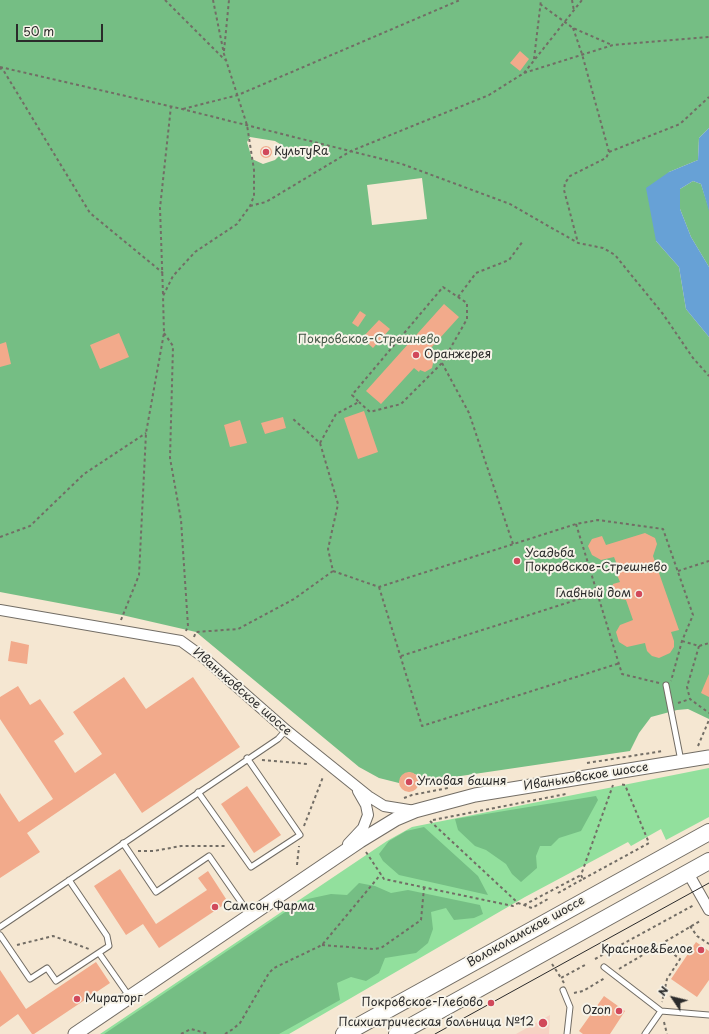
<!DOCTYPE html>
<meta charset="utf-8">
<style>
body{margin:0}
#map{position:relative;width:709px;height:1034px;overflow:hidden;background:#f5e7d2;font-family:"Playpen Sans",sans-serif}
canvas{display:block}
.north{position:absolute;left:653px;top:978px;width:40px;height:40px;-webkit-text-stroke:3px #f7f3e8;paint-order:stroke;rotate:305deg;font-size:11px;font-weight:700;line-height:16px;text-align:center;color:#2b2b2b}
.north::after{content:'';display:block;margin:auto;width:14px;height:18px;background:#2b2b2b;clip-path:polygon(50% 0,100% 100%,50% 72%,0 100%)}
.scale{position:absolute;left:16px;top:24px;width:87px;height:18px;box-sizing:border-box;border:2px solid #2b2b2b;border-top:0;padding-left:5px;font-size:12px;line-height:14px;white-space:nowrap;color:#2b2b2b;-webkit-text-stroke:3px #f7f3e8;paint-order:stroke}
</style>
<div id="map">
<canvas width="709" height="1034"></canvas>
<div class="north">N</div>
<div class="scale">50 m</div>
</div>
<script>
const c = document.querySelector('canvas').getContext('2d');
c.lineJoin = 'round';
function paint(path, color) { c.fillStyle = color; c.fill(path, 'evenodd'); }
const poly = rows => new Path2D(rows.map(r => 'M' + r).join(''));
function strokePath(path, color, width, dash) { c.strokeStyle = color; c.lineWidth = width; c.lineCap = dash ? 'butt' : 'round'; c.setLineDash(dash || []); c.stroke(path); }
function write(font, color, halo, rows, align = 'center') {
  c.font = font + ' "Playpen Sans",sans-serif'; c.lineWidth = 4; c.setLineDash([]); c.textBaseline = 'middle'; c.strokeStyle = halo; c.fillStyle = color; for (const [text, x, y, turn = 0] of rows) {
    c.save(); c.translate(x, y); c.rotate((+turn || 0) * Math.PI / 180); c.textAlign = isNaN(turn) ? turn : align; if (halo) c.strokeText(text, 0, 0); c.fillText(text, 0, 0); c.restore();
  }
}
const built = poly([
 [550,1015,549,1034,516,1034]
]);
const green = poly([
 [709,768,709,817,666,840,661,829,631,846,628,842,525,897,289,1034,100,1034,387,841,412,827]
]);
const forest = poly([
 [0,0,709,0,709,128,699,138,698,160,669,172,656,241,679,267,686,309,709,337,709,719,688,709,677,710,651,717,639,733,630,751,420,782,417,775,409,772,401,777,399,783,379,778,359,767,196,632,122,615,0,592],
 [250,137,275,141,280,144,279,156,275,160,263,164,252,159,247,142],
 [422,178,427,219,372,225,367,185],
 [693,181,701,184,709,209,709,267,691,237,680,209,680,189],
 [596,796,598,800,581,831,559,838,551,846,540,846,536,856,537,868,521,882,512,874,506,864,486,850,475,846,458,830,455,819],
 [424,827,478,876,488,895,399,875,383,861,379,854,389,841,406,831],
 [359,883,375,886,391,893,408,890,480,905,483,914,474,918,454,920,446,908,431,912,433,929,428,943,416,953,385,958,379,973,366,981,351,977,337,983,340,1000,279,1034,104,1034,303,900,331,894,347,895]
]);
const water = poly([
 [709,128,709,211,701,184,693,181,680,189,680,209,691,237,709,267,709,337,686,309,679,267,656,241,646,188,669,172,698,160,699,138]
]);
const building = poly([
 [520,51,529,59,520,71,510,63],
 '260 152a6 6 0 1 1 12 0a6 6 0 1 1-12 0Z',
 [444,304,459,317,430,349,435,353,433,356,434,359,432,368,425,372,420,370,419,372,414,368,381,404,366,391],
 [360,311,366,315,358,327,352,323],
 [379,320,390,329,373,348,362,338],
 [119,333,129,357,100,369,90,345],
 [6,342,11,364,0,367,0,344],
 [364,411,378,452,358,459,344,418],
 [283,417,286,428,265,434,261,423],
 [240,420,247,443,230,447,224,425],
 [645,533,655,538,657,544,653,556,679,630,671,632,674,641,674,647,670,653,659,658,652,656,647,651,645,643,627,647,619,642,616,632,620,625,633,620,626,600,614,598,611,591,613,584,620,582,616,572,619,570,614,557,601,560,592,555,588,546,592,539,602,536,606,545],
 [11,641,29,645,27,664,8,661],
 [709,674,709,697,701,693],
 [124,677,146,709,193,677,240,747,142,813,115,773,27,833,40,852,0,878,0,793,19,822,53,799,0,719,0,697,18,686,30,705,40,699,64,734,54,741,75,773,102,754,73,712],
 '399 782a10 10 0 1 1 20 0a10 10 0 1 1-20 0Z',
 [247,786,281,835,254,853,221,804],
 [120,869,156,924,207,890,198,878,208,871,228,902,159,948,143,924,126,935,94,886],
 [696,942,709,951,709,980,697,997,671,979],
 [96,962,110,983,34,1034,32,1034,18,1014,0,1027,0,970,26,1009],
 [604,996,625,1011,610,1034,583,1034,579,1031]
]);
const path = poly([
 [165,0,225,60],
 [572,0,574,11],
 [540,4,573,28,612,45],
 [573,28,582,54,609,152,606,158,570,176,565,183,564,190,578,243],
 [224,51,229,0],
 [534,59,541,0],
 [0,67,182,109,402,164,510,204,578,243,603,248,615,255,663,314,693,358,709,376],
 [0,69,2,68,90,213,163,273],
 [524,73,582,0],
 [183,109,238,95,460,0],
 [609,152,680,124,709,97],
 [250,206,266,202,351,151,489,95,524,73,613,45,709,37],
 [163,294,160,208,171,106],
 [458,297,476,273,509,260,523,241],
 [164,333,173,346,170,458,181,520,188,626,186,631],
 [442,363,469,413,513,544],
 [320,443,336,414,359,402,352,395,443,287,467,303,467,319,442,363,401,404,370,412,359,402],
 [576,524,622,674,659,683],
 [0,537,30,526,84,474,146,433],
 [333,571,379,587,576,524,598,520,663,529,693,615,682,641,671,681],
 [678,571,709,561],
 [379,587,422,726,620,663],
 [121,620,139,575,146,433,164,333,163,296,173,276,195,252,237,224,250,206,254,196,254,170,247,125,224,54,213,0],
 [194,637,196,632,238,629,294,599,333,571,328,549,338,504,320,443,292,418],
 [682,641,699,646,709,643],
 [699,646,687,687,690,699,709,713],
 [401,656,598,593],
 [678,703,690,699],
 [698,746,709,720],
 [262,760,308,764],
 [587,763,663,751],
 [404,798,412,795,448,788],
 [433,820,566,794],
 [430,821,518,903,532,908,548,899],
 [304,826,323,777],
 [138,851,154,851,181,846,227,846],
 [366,852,384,879,513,906,518,903],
 [297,865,299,846],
 [583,879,649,843,625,785,620,784],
 [558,893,583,879,581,875,613,785],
 [524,905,581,875],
 [690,926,697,936,709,944],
 [660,944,680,959,667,979,662,1002],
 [17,945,53,936,89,949],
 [322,945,374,949,381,948,421,920,424,888],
 [595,959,694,905],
 [552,964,561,978],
 [619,969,700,921],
 [564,983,561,978,585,965],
 [574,993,583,991,605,978],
 [664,1022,667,1034],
 [181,1034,191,1029,209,1034],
 [225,1034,233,1029,240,1023,269,973,274,968,322,945,381,874]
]);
const service = poly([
 [666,685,681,761],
 [198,792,251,867,300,835,247,758],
 [123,843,156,892,209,856,250,915],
 [0,927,278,739,286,730],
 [0,935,30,979,47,968,56,981,109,946,107,936,69,880],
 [99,953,129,996],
 [604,967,661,1011,645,1034],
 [563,990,570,1007,567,1034],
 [661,1011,709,1015]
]);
const minor = poly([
 [0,610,181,641,203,657,286,730,368,796,384,806,415,811],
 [348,844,363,828,368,815,366,805,358,791],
 [688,873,709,910]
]);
const tertiary = poly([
 [75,1034,360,841,396,819,415,811,475,795,709,757]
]);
const primary = poly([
 [344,1034,709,832],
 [397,1034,709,861]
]);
const tram = poly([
 [435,1034,709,883]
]);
const markers = [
 [266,152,4,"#d1495b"],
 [416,355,4,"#d1495b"],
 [517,561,4,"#d1495b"],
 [639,594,4,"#d1495b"],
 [409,782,4,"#d1495b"],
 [215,907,4,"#d1495b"],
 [701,950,4,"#d1495b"],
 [77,999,4,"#d1495b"],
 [491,1003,4,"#d1495b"],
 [619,1011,4,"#d1495b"],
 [543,1023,5,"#d1495b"]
];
const poiNames = [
 ["КультуRа",274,152],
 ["Оранжерея",424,355],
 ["Усадьба",525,554],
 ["Покровское-Стрешнево",525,568],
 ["Главный дом",631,594,"right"],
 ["Угловая башня",417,782],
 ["Самсон Фарма",223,907],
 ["Красное&Белое",693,950,"right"],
 ["Мираторг",85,999],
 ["Покровское-Глебово",483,1003,"right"],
 ["Ozon",611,1011,"right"],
 ["Психиатрическая больница №12",534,1023,"right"]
];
const parkNames = [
 ["Покровское-Стрешнево",369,340]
];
const streetNames = [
 ["Иваньковское шоссе",242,692,41],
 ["Иваньковское шоссе",586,777,-9],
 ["Волоколамское шоссе",526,932,-29]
];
paint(built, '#f6d2c3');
paint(green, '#92e09d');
paint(forest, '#75be84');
paint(water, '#67a1d6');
paint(building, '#f2aa8b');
strokePath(service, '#726d65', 7);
strokePath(minor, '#726d65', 12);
strokePath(tertiary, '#726d65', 15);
strokePath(primary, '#726d65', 18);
strokePath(path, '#726d65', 2, [3, 3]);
strokePath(service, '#fff', 5);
strokePath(minor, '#fff', 10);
strokePath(tertiary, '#fff', 13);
strokePath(primary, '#fff', 16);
strokePath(tram, '#2b2b2b', 1);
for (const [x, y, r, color] of markers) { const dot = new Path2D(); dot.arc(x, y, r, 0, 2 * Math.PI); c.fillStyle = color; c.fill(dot); strokePath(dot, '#f7f3e8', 1.5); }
write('12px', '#2b2b2b', '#f7f3e8', poiNames, 'left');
write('12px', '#455848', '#f7f3e8', parkNames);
write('12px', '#2b2b2b', '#f7f3e8', streetNames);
</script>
